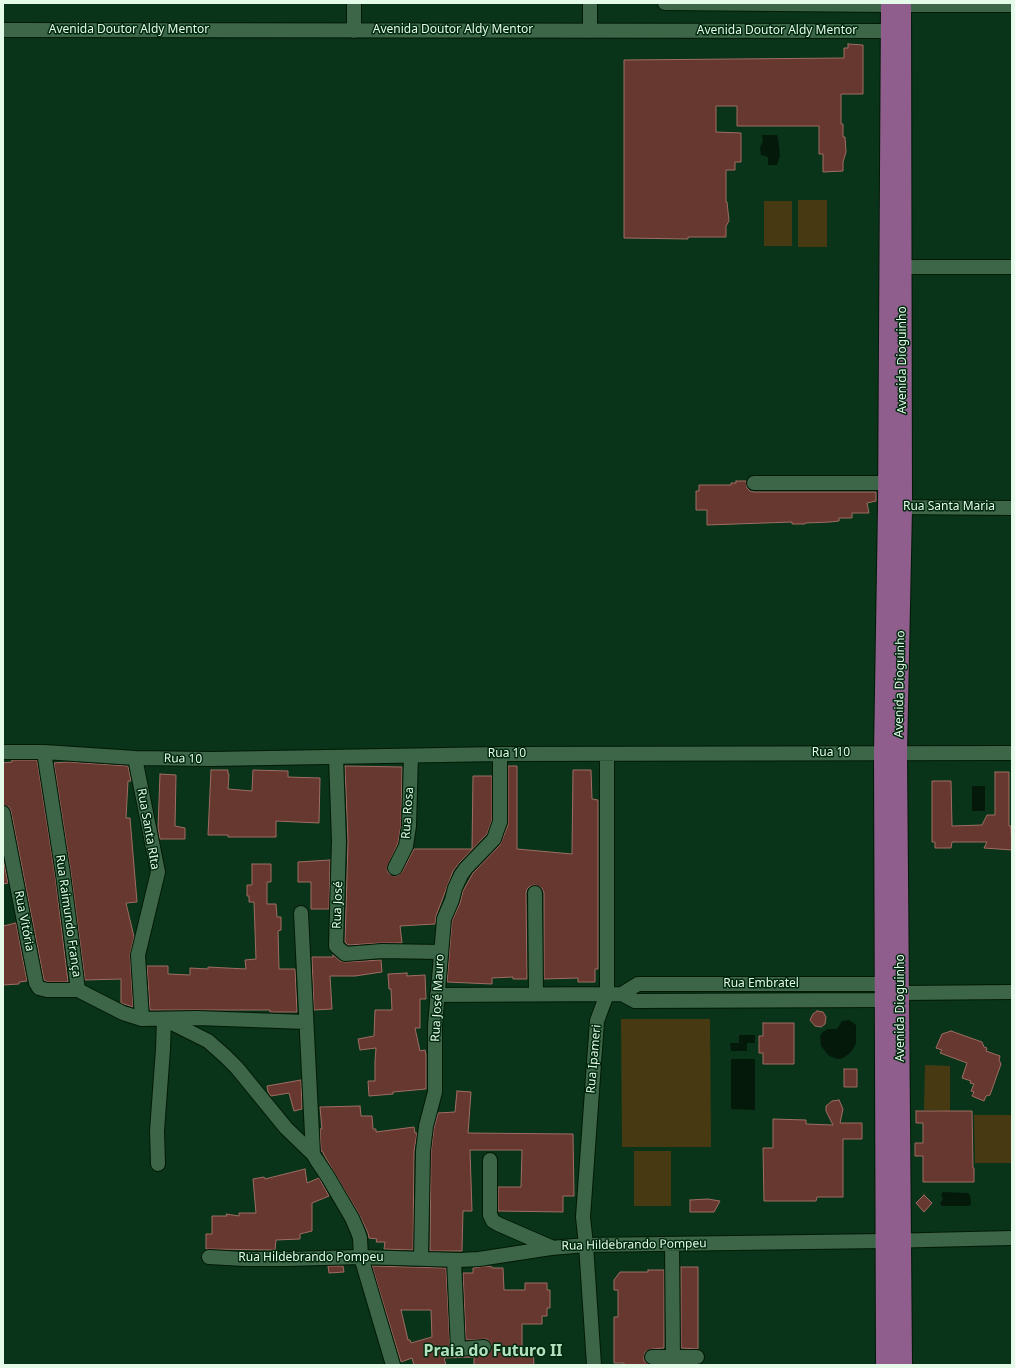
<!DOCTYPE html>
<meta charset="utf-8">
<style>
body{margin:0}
#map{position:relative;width:1015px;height:1368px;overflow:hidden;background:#093419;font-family:"Noto Sans",sans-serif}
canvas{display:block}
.frame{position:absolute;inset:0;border:4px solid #e5fbe9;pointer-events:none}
</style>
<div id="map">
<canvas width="1015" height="1368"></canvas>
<div class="frame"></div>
</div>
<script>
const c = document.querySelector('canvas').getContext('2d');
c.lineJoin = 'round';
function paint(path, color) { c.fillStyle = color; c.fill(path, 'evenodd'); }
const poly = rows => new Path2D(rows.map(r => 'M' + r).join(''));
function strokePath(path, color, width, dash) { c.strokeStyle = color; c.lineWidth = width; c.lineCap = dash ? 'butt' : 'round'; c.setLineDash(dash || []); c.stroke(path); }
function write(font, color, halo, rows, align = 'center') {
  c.font = font + ' "Noto Sans",sans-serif'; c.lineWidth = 3; c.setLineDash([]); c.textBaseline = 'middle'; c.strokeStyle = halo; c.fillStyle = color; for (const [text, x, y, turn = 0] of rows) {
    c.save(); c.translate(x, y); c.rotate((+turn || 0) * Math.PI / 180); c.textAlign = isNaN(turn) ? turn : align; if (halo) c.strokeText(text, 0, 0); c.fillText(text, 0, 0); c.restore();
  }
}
const green = poly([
 [798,200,827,200,827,247,798,247],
 [764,201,792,201,792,246,764,246],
 [621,1019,710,1019,711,1147,622,1147],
 [925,1065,950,1066,950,1111,924,1110],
 [974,1115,1012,1115,1012,1163,975,1163],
 [634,1151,671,1151,671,1206,634,1206]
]);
const water = poly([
 [762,135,777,135,778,138,780,155,777,165,768,165,768,158,766,156,761,155,760,147,763,142],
 [972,786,985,786,985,811,972,811],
 [849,1020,856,1025,856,1043,854,1048,850,1053,843,1058,838,1059,829,1056,821,1046,820,1036,823,1032,828,1029,837,1029,842,1021],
 [739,1035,755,1035,755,1043,747,1043,747,1051,731,1051,730,1043,739,1043],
 [731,1059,755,1059,755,1110,731,1109],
 [943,1192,968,1193,970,1195,971,1204,969,1206,942,1206,940,1204,943,1199,941,1195]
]);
const building = poly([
 [848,44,863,45,863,94,841,94,841,124,843,124,843,137,845,137,846,152,843,162,843,171,823,172,823,154,819,154,819,126,737,126,737,106,716,106,716,132,741,133,741,162,735,162,735,170,726,170,726,202,727,202,729,221,726,226,726,237,688,237,688,239,624,238,624,60,844,58,844,48,848,48,848,44],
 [736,481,746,481,747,488,750,491,754,492,876,492,876,501,867,503,869,513,852,513,852,518,839,518,839,521,830,522,805,523,805,524,792,524,792,522,707,525,707,510,696,510,696,491,699,491,699,485,731,485,731,483,736,483,736,481],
 [12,760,37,760,55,875,68,982,48,982,44,980,11,811,9,807,3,805,3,763,12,762,12,760],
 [68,762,128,766,131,781,128,781,126,818,130,818,137,902,126,903,134,937,130,955,133,1007,121,1003,121,979,85,980,71,873,54,763,68,762],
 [345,766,402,767,401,825,398,843,387,868,388,873,395,876,399,875,402,872,414,849,472,849,473,776,492,776,492,820,487,834,460,862,453,871,436,916,435,924,400,926,402,943,381,943,348,945,345,942,348,841,345,766],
 [508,766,517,766,517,849,572,854,573,770,591,770,592,799,598,800,598,969,595,969,595,982,578,982,578,978,544,979,544,893,542,888,535,885,530,886,527,889,526,893,527,979,513,979,513,977,492,978,492,984,447,982,452,921,460,903,463,891,473,873,500,845,508,825,508,766],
 [211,770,228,770,228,774,229,774,228,789,252,791,253,770,288,771,288,777,320,778,319,823,276,821,276,837,228,837,228,835,208,835,211,770],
 [995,772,1009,772,1009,826,1011,826,1012,850,984,848,987,842,952,842,951,848,935,848,935,842,932,842,932,781,951,781,952,826,982,825,987,815,995,815,995,772],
 [160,774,176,775,175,826,185,828,185,839,160,839,158,828,160,774],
 [3,858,8,883,3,884,3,858],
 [330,860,329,909,311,909,311,882,298,882,298,862,330,860],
 [252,864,271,864,271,882,267,882,267,904,276,904,277,917,281,917,281,930,278,931,279,969,295,969,297,1012,270,1012,270,1010,150,1010,147,966,168,966,168,974,190,975,190,968,208,969,208,967,246,969,245,960,256,959,254,902,249,902,249,896,247,896,247,885,252,885,252,864],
 [16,923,27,981,19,982,19,984,3,985,3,926,16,923],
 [333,955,340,961,345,962,381,960,382,972,355,976,330,976,332,1009,314,1010,312,957,333,957,333,955],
 [407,973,407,976,425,975,426,999,420,999,420,1028,415,1028,420,1051,425,1050,426,1055,426,1089,393,1092,393,1094,369,1096,368,1081,375,1081,375,1061,376,1048,360,1050,358,1039,374,1036,375,1010,392,1010,391,989,389,989,388,974,407,973],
 [817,1011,823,1012,826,1017,825,1024,821,1027,815,1026,810,1020,813,1014,817,1011],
 [763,1023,794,1023,794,1064,763,1064,763,1053,759,1053,759,1036,763,1036,763,1023],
 [951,1031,982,1042,984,1047,987,1048,986,1051,1000,1056,999,1060,1001,1064,990,1095,986,1096,984,1101,972,1096,974,1092,971,1091,974,1084,970,1083,971,1081,962,1078,967,1063,940,1053,942,1050,936,1048,942,1034,951,1031],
 [844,1069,857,1069,857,1087,844,1087,844,1069],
 [301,1080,302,1109,294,1111,289,1093,271,1096,268,1092,267,1086,301,1080],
 [457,1091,471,1092,468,1133,573,1134,574,1196,563,1196,563,1212,498,1211,498,1187,521,1187,522,1150,470,1150,472,1211,463,1211,462,1251,430,1251,431,1152,434,1128,438,1113,455,1112,457,1091],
 [839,1100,843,1109,840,1123,862,1123,862,1139,843,1139,843,1197,817,1197,816,1201,764,1201,763,1148,773,1148,773,1119,806,1120,806,1124,833,1125,826,1111,826,1106,832,1101,839,1100],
 [360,1106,361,1116,372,1116,373,1129,376,1129,376,1132,414,1127,415,1133,417,1133,414,1151,413,1250,384,1249,385,1242,376,1242,377,1239,369,1238,368,1233,359,1214,324,1155,323,1152,321,1151,320,1129,322,1129,320,1107,360,1106],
 [916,1111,972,1111,973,1168,974,1168,974,1182,923,1182,923,1156,915,1156,915,1143,923,1143,923,1123,916,1123,916,1111],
 [305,1169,307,1183,319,1178,329,1196,312,1203,312,1231,300,1234,300,1239,276,1240,275,1250,206,1249,206,1234,212,1234,212,1216,227,1216,226,1214,239,1216,239,1213,256,1213,253,1179,264,1177,265,1179,305,1169],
 [924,1195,932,1203,924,1212,916,1203,924,1195],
 [690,1200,708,1199,720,1201,714,1212,690,1212,690,1200],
 [328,1266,343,1266,344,1272,329,1273,328,1266],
 [372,1266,446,1268,450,1349,451,1354,458,1357,485,1355,491,1351,492,1347,491,1343,487,1339,466,1340,463,1273,473,1273,473,1268,486,1266,492,1267,492,1268,503,1268,504,1290,525,1290,525,1283,547,1283,547,1290,550,1290,550,1308,547,1308,547,1316,542,1316,542,1324,522,1324,522,1350,533,1349,534,1365,474,1365,474,1357,444,1358,446,1365,414,1365,412,1358,401,1362,372,1266],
 [401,1310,431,1310,432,1337,411,1343,410,1340,408,1340,401,1310],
 [681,1267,698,1267,698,1349,681,1348,681,1267],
 [648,1270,664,1270,664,1348,652,1349,645,1352,644,1357,644,1361,650,1365,624,1365,624,1363,614,1363,614,1317,618,1317,618,1290,614,1290,614,1280,620,1272,648,1272,648,1270]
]);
const minor = poly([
 [590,3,590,31],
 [665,3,890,5,1012,5],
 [3,30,899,31],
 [354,31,354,3],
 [892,267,1012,267],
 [754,483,887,483],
 [892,507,1012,508],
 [3,752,44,752,135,758,211,759,500,754,1012,753],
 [44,752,63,874,78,990],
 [336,757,339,841,336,946,345,954,382,951,440,952],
 [135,758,158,872,138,955,142,1019],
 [3,813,36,983,39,988,47,990,78,990,123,1013,142,1019,197,1018,306,1022],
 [395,868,406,846,409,826,411,756],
 [535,893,536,993],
 [301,913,313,1154,316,1159,328,1177,352,1218,358,1232,360,1238,361,1257,393,1365],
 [622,994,638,984,885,984,892,988],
 [437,995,622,994,635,1001,884,1000,901,993,1012,992],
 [490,1160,490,1215,493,1221,498,1224,551,1247],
 [158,1164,157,1131,163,1049,164,1019,208,1041,225,1056,237,1068,286,1128,313,1154],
 [672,1244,673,1357],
 [209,1257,244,1259,288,1259,361,1257,460,1260,479,1259,551,1248,586,1245,884,1241,1012,1238],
 [421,1259,423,1151,426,1126,435,1092,435,1026,444,919,452,900,455,888,461,875,466,868,494,839,497,830,500,822,500,754],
 [454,1260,458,1349,484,1347],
 [652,1357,697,1357],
 [594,1365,586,1245,583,1217,597,1021,607,994,607,754]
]);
const major = poly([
 [902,3,903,507,898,753,903,1365],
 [885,1365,883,752,887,507,890,4]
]);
const streetNames = [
 ["Avenida Doutor Aldy Mentor",129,30],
 ["Avenida Doutor Aldy Mentor",453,30],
 ["Avenida Doutor Aldy Mentor",777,31],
 ["Avenida Dioguinho",903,360,-90],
 ["Rua Santa Maria",949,507],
 ["Avenida Dioguinho",900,684,-89],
 ["Rua 10",831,753],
 ["Rua 10",507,754],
 ["Rua 10",183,759,1],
 ["Rua Rosa",408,813,-86],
 ["Rua Santa RIta",148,829,80],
 ["Rua José",338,905,-88],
 ["Rua Raimundo França",68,916,82],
 ["Rua Vitória",24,921,79],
 ["Rua Embratel",761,984],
 ["Rua José Mauro",438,998,-87],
 ["Avenida Dioguinho",901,1008,-90],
 ["Rua Ipameri",594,1059,-85],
 ["Rua Hildebrando Pompeu",634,1245,-1],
 ["Rua Hildebrando Pompeu",311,1258]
];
const districtNames = [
 ["Praia do Futuro II",493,1351]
];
paint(green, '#473a12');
paint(water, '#05190b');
paint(building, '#663830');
strokePath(building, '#9f6d63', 1);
strokePath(minor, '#001a06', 16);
strokePath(major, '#001a06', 20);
strokePath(minor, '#3d6547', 14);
strokePath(major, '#8f5e8c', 18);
write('12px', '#e5fbe9', '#002a0f', streetNames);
write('bold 16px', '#b4e1be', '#002a0f', districtNames);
</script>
